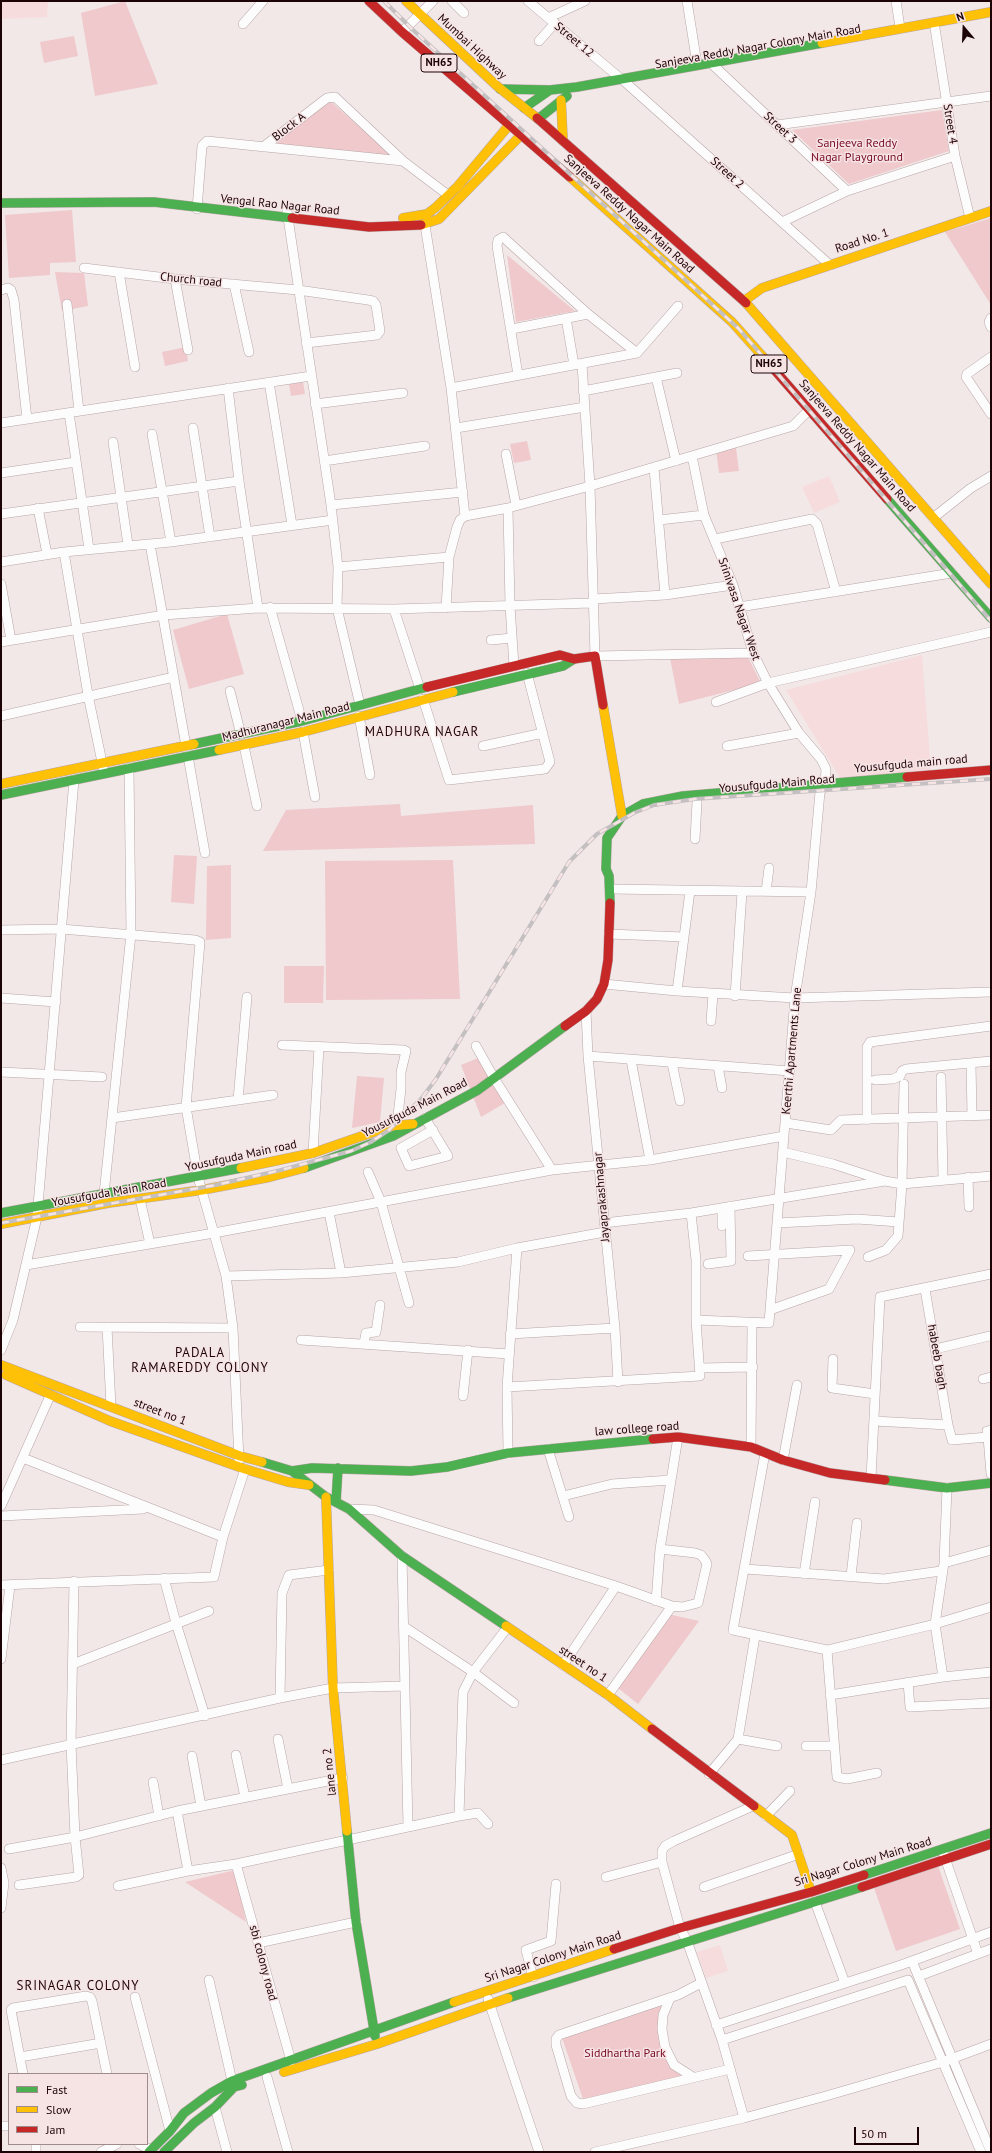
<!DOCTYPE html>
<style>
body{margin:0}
#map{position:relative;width:992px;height:2153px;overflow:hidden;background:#f2e8e8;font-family:"PT Sans",sans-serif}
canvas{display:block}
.frame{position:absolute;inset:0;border:2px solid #1d0306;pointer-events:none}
.legend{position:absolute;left:8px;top:2073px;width:140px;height:72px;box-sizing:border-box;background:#f6e4e5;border:1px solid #9f8a8c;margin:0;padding:5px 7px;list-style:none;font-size:12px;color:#1d0306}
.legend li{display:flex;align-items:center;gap:8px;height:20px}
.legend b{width:20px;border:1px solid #9f8a8c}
.north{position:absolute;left:944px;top:8px;width:40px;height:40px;-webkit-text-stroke:3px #f6e4e5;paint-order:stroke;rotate:341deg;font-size:11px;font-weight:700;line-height:16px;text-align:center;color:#1d0306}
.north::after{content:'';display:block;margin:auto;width:14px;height:18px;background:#1d0306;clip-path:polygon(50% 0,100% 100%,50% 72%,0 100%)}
.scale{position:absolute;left:854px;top:2127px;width:65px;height:18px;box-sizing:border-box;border:2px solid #1d0306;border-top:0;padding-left:5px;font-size:12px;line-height:14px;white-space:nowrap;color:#1d0306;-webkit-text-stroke:3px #f6e4e5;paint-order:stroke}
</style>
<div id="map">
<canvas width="992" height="2153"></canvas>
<div class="frame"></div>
<ul class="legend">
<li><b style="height:5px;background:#4caf50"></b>Fast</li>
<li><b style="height:5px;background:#ffc107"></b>Slow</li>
<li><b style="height:5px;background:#c62828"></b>Jam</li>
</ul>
<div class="north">N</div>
<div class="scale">50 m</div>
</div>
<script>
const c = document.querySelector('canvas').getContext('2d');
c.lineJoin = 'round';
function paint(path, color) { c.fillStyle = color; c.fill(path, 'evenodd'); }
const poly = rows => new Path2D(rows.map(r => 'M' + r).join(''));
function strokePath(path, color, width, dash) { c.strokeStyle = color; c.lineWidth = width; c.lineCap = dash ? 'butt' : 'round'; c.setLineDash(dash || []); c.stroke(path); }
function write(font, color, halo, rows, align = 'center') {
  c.font = font + ' "PT Sans",sans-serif'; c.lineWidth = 3; c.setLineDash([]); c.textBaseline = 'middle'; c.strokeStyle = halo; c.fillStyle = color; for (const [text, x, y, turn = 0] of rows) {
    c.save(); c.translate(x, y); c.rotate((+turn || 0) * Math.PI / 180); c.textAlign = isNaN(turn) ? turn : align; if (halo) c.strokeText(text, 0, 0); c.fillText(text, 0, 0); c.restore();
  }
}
const built = poly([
 [1,1,48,1,47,17,1,19],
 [829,476,840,502,814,513,802,487],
 [922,655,931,771,840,778,786,690],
 [720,1945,728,1971,706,1978,697,1952]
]);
const green = poly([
 [125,1,158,84,95,96,81,13],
 [74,36,78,56,44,63,40,42],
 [330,101,394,157,269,146],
 [942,110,949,151,849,184,792,130],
 [72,210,76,262,50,263,50,275,9,278,5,215],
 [991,218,991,305,945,232],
 [507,255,575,311,516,322],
 [55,272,84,273,88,306,62,311],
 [186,347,188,361,165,366,162,352],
 [303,382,305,394,291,396,289,384],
 [527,441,531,460,514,463,510,444],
 [736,448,739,471,719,473,716,450],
 [227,614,244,674,189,689,173,630],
 [747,655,761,683,679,704,670,658],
 [400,804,401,816,533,805,535,844,263,851,286,810],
 [174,855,197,856,194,904,171,902],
 [453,860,460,999,326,1000,325,861],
 [231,865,231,938,206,940,207,866],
 [284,966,324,966,323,1003,284,1003],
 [478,1058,505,1103,481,1117,461,1065],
 [357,1076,384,1078,380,1122,352,1128],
 [668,1614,699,1621,638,1704,618,1688],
 [937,1863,960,1929,896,1951,873,1885],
 [235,1870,246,1922,185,1882],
 [665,2002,660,2044,665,2059,671,2068,688,2077,583,2099,562,2038]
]);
const street = poly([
 [452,1,464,13],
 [528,1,620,78],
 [687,1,697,64],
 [896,1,900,28],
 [548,18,585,1],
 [243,24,263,1],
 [935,28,955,156,970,218],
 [402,32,433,1],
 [539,41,555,23],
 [714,66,847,191],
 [625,82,830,265],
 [777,125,991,96],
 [263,147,327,98,335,97,403,161,448,195],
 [197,209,202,146,207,141,403,161],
 [287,211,331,505,338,567,449,557,446,608],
 [782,222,847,191,955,156],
 [425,225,451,388,465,516,508,508,590,486,793,426,809,410],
 [84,268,175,279,298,290,368,300,373,301,376,305,380,331,377,335,306,343],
 [119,272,135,367],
 [175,279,188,350],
 [234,284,249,352],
 [1,290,8,288,11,290,14,300,27,419],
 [67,304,79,411],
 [566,318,574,365],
 [991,318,989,322,991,327],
 [512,329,588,314],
 [991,357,967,374,966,377,991,414],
 [582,364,590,486,595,656,753,653],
 [518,375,497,246,498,240,503,237,588,314,637,353],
 [656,377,676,461],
 [269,382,292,525],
 [228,388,239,481,258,608],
 [451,388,637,353,678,306],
 [583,391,677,373],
 [315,404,403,393],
 [69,413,89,549],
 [1,423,311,376],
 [193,428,210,537],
 [456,428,585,407],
 [152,434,171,542],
 [113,442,128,545],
 [506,454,516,505],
 [692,456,704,515,733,585,753,653,768,683,799,733,821,759,826,769,825,784,820,792,811,892,795,998,770,1310],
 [324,461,425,446],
 [654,468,665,595],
 [1,473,76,462],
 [331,505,463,492],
 [38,508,47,554],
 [508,508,510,606,514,666],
 [1,514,239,481],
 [933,518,971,488,991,476],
 [659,520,704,515],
 [715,539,812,519,817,524,836,592],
 [150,544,186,746],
 [64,552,88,695,103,767],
 [449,557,457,527,460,520,465,516],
 [1,562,64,552,171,542,333,520],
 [338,567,337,608,360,705],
 [1,584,11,640],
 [593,599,665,595,733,585],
 [270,607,302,721],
 [739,607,952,573],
 [394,609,420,689],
 [491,640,512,638],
 [1,642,164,615,258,608,394,609,592,603],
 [230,691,241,735],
 [423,699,449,780,545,769,550,762,527,673],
 [716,702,768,683,991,632],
 [1,716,174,677],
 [359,716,370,775],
 [303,732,315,797],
 [244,746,257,806],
 [483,746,543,733],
 [727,746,799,733],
 [188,756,205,853],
 [695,839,697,802],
 [610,889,811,892],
 [766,892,769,868],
 [1,930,61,929,195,940,200,942,186,1107,198,1177,226,1276,341,1273,458,1262,517,1248,605,1232],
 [609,934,684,937],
 [604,984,677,991,795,998,991,992],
 [677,991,690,891],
 [735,996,742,892],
 [1,998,56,1002],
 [586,1011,588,1056,615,1328,618,1382],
 [711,1021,713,994],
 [282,1045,404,1050,406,1051,401,1072,401,1089,397,1124],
 [476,1046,494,1078,552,1170],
 [588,1056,790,1071],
 [631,1060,650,1160],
 [672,1063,680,1101],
 [971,1063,972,1116],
 [718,1066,722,1088],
 [1,1072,102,1077],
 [941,1077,943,1179],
 [875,1080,893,1079,900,1076,902,1071,906,1069,991,1061],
 [238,1100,247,997],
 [112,1118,273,1095],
 [425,1118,448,1156,409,1166,401,1148,433,1130],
 [867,1120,867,1047,870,1042,991,1026],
 [786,1123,831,1130,841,1120,991,1115],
 [783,1152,833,1164,885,1181,902,1184,991,1176],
 [313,1153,319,1047],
 [368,1172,381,1202,409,1303],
 [968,1177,969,1207],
 [104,1194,131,934,129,768],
 [140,1199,150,1244],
 [329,1212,341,1273],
 [604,1223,691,1213,885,1181],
 [777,1223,857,1219,899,1222],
 [722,1226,722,1208],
 [748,1256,850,1250],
 [868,1257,886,1250,898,1236,902,1184,904,1084],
 [708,1264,731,1261,730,1206],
 [26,1265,214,1233,552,1170,650,1160,784,1136],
 [226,1276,233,1328,239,1460],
 [925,1289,948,1425],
 [696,1320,769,1323,770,1310,829,1289,850,1250],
 [80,1327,233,1328],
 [107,1327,111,1406],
 [510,1334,615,1328],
 [301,1340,509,1354],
 [364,1343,366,1333,376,1332,380,1305],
 [935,1349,989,1336],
 [1,1350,13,1320,37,1217,74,780],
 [833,1359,832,1388,875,1394],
 [699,1368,753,1367],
 [983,1379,991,1377],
 [507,1387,700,1376,696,1320,696,1260,691,1213],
 [463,1396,468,1350],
 [874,1421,948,1425,952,1440,988,1437,987,1431,991,1430],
 [988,1437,991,1474],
 [751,1447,752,1324],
 [548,1449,569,1517],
 [508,1453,507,1387,517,1248],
 [765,1453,733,1630,827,1650,935,1624,991,1607],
 [23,1458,223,1537],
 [783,1460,797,1385],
 [871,1478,880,1297,991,1274],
 [563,1496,612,1484,671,1480],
 [1,1506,50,1396],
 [349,1509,374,1510,616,1586,672,1606,682,1607,698,1603,707,1564,705,1560,701,1555,695,1553,660,1549],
 [1,1516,143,1509],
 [402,1556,408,1827],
 [944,1563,991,1550],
 [745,1569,884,1579,941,1571],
 [804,1574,815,1502],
 [851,1576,857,1523],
 [164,1578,176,1623,205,1716],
 [1,1585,214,1577,223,1537,245,1469],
 [656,1601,660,1549,678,1437],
 [403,1626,473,1672,514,1703],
 [827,1650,837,1777,847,1779,877,1773],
 [1,1659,10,1586],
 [73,1664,209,1611],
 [563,1665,616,1586],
 [943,1677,935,1624,944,1563,947,1488],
 [908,1682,910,1707,991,1703],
 [608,1695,672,1606],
 [830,1695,943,1677,991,1672],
 [280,1698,282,1593,289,1575,329,1570],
 [278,1739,288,1789],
 [738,1739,777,1746],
 [806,1746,834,1746],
 [236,1755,245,1797],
 [192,1756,201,1806],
 [1,1760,280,1698,333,1688,405,1686],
 [709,1774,738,1739,755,1636],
 [153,1782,159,1816],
 [177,1811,188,1871],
 [459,1816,463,1692,473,1672,507,1628],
 [766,1816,790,1791],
 [9,1849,75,1837,177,1811,343,1778],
 [944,1855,978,1954],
 [236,1864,291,2061],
 [1,1868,4,1883,1,1908],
 [606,1877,662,1862],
 [19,1885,76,1877,79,1875,75,1837,71,1744,74,1581],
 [118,1886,188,1871,236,1864,459,1816,478,1813,488,1824],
 [704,1887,799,1854],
 [815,1902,845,1983],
 [258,1943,356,1922],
 [912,1961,991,2152],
 [919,1976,991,1949],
 [533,1977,526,1950,551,1941,556,1884],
 [209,1980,232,2081],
 [701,1983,678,1995,559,2035,556,2039,556,2045,571,2096,577,2103,583,2104,730,2069],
 [135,1997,170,2131],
 [670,1998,663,2015,662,2029,665,2047,674,2065,693,2077],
 [488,1999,539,2152],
 [716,2025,901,1965,991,1932],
 [722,2040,908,1980,981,2152],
 [20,2057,101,2043],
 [23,2074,11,2010,13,2008,86,1996,90,1997,92,2001,107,2074],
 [267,2077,288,2152],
 [215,2107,227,2152],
 [744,2118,722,2040,687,1941,680,1928,662,1862,662,1851,665,1846,674,1841,753,1806],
 [1,2126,9,2126],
 [139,2144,151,2150],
 [36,2152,36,2144],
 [101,2152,117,2144],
 [595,2152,744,2118,826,2096,943,2062,991,2044]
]);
const fast = poly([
 [500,89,550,90],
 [524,108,550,90,577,87,822,43],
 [538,119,567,96],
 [1,203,154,202,292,218],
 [887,499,991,618],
 [453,692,563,666,574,659],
 [194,744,302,721,427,687],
 [1,795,219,750],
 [610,903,609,876,606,869,607,838,622,816,643,804,683,796,907,777],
 [304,1168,393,1136,478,1090,565,1026],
 [1,1213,241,1168],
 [262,1462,292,1471,326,1497,349,1509,402,1556,506,1626],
 [292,1471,312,1468,411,1471,447,1467,508,1453,653,1439],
 [885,1480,947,1488,991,1483],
 [336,1502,338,1468],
 [347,1831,356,1922,375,2036],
 [864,1875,991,1833],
 [508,1998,862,1887],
 [149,2152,170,2131,184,2113,211,2093,232,2081,454,2002],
 [164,2152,194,2123,215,2107,234,2087,242,2085]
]);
const slow = poly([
 [406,1,497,86,537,118],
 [822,43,991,12],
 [561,100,563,141],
 [570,177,732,322,765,359],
 [403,218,427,214,435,208,458,186,510,124],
 [421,225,439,219,521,135],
 [744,301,762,288,991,211],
 [746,303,991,584],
 [603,705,622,816],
 [219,750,303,732,453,692],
 [1,784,194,744],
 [241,1168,313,1153,391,1126,413,1124],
 [1,1224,108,1203,202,1190,270,1177,304,1168],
 [1,1365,240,1456,262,1462],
 [6,1375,110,1421,245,1469,288,1482,309,1485],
 [326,1497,333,1688,347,1831],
 [506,1626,608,1695,652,1729],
 [754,1806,792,1835,811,1892],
 [454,2002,614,1949],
 [284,2072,377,2044,508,1998]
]);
const jam = poly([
 [369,1,402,32,570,177],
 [537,118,746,303],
 [292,218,369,227,421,225],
 [765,359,887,499],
 [427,687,560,655,574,659,595,656,603,705],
 [907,777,991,770],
 [565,1026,586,1011,597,999,604,984,608,960,610,903],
 [653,1439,678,1437,751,1447,783,1460,830,1473,885,1480],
 [652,1729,754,1806],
 [862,1887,991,1844],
 [614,1949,680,1928,811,1892,864,1875]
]);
const rail = poly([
 [384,1,412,29,739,329,991,621],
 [1,1223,216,1185,281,1170,351,1151,371,1142,389,1130,421,1099,436,1079,569,862,597,834,634,813,654,805,695,799,991,779]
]);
const shields = [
 [439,63,36],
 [769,364,36]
];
const shieldNames = [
 ["NH65",439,63],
 ["NH65",769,364]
];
const streetNames = [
 ["Street 12",574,40,40],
 ["Mumbai Highway",472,47,43],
 ["Sanjeeva Reddy Nagar Colony Main Road",758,47,-10],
 ["Street 4",950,124,81],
 ["Block A",289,127,-38],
 ["Street 3",780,128,43],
 ["Street 2",727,173,42],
 ["Vengal Rao Nagar Road",280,205,6],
 ["Sanjeeva Reddy Nagar Main Road",629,214,42],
 ["Road No. 1",862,241,-18],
 ["Church road",191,280,6],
 ["Sanjeeva Reddy Nagar Main Road",857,446,49],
 ["Srinivasa Nagar West",739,609,71],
 ["Madhuranagar Main Road",286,722,-14],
 ["Yousufguda main road",911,764,-5],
 ["Yousufguda Main Road",777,784,-5],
 ["Keerthi Apartments Lane",792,1051,-85],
 ["Yousufguda Main Road",415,1108,-27],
 ["Yousufguda Main road",241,1156,-12],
 ["Yousufguda Main Road",109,1193,-10],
 ["Jayaprakashnagar",602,1197,-95],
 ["habeeb bagh",937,1357,80],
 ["street no 1",160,1412,21],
 ["law college road",637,1429,-4],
 ["street no 1",583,1664,34],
 ["lane no 2",330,1772,-96],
 ["Sri Nagar Colony Main Road",863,1862,-17],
 ["Sri Nagar Colony Main Road",553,1957,-18],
 ["sbi colony road",263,1963,75]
];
const parkNames = [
 ["Sanjeeva Reddy",857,144],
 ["Nagar Playground",857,158],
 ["Siddhartha Park",625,2054]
];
const neighbourhoodNames = [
 ["MADHURA NAGAR",422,732],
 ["PADALA",200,1353],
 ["RAMAREDDY COLONY",200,1368],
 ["SRINAGAR COLONY",78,1986]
];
paint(built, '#f6dcdd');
paint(green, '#efc9cb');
strokePath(street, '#b8a5a6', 10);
strokePath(fast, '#b8a5a6', 10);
strokePath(slow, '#b8a5a6', 10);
strokePath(jam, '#b8a5a6', 10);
strokePath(street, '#fdfcfc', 9);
strokePath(fast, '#4caf50', 9);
strokePath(slow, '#ffc107', 9);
strokePath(jam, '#c62828', 9);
strokePath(rail, '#c4bfc0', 4);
strokePath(rail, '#f6e4e5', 2.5, [8]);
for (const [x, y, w] of shields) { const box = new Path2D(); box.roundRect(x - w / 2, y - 9, w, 18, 3); c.fillStyle = '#f6e4e5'; c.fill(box); strokePath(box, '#1d0306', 1); }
write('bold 11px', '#1d0306', null, shieldNames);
write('12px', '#1d0306', '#f6e4e5', streetNames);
write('12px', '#780925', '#f6e4e5', parkNames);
c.letterSpacing = '1px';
write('13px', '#1d0306', '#f6e4e5', neighbourhoodNames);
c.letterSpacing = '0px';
</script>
